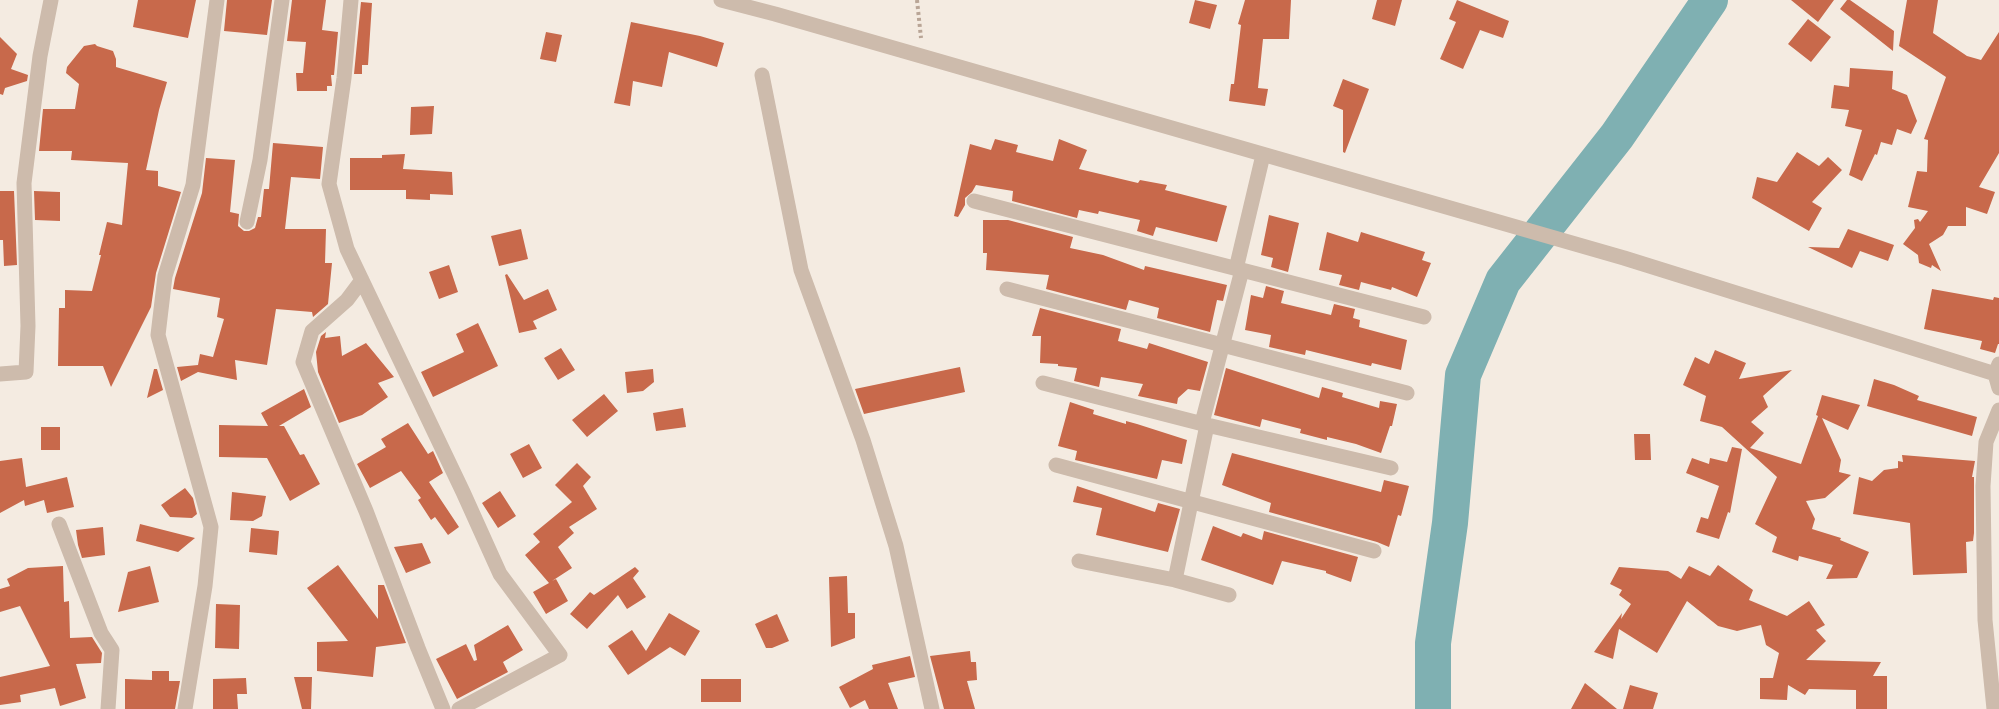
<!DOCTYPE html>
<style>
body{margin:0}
canvas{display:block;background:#f4ebe1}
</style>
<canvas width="1999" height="709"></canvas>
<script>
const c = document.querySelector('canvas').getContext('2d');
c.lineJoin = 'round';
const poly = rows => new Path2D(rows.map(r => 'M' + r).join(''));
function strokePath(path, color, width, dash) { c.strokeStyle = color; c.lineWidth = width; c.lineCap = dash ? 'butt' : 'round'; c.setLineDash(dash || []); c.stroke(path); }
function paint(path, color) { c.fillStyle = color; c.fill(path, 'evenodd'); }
const river = poly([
 [1433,709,1433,643,1450,523,1463,375,1503,281,1617,136,1710,0]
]);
const building = poly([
 [138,0,196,0,188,38,133,27],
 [227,0,272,0,267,35,224,31],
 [292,0,326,0,322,30,338,32,334,75,331,75,332,86,327,86,327,91,297,91,296,73,303,73,306,42,287,41],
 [1195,0,1217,5,1210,29,1189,23],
 [1245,0,1291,0,1289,39,1263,39,1258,88,1268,89,1265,106,1229,101,1231,84,1234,84,1241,25,1238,24],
 [1377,0,1402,0,1395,26,1372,19],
 [1457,0,1509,21,1503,38,1480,30,1463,69,1440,59,1456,22,1449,19],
 [1791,0,1834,0,1818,22],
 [1847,0,1850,0,1894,31,1893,51,1840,9],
 [1907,0,1938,0,1933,33,1967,56,1981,60,1999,32,1999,153,1979,187,1995,192,1987,214,1966,207,1966,226,1948,226,1943,235,1929,244,1941,271,1932,265,1931,268,1919,263,1918,255,1903,244,1915,228,1914,220,1918,219,1920,222,1928,211,1908,207,1917,171,1927,172,1928,140,1924,139,1946,77,1899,46],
 [361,2,372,3,368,65,362,65,362,74,354,74],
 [1808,19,1831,37,1811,62,1788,44],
 [631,22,700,36,724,43,717,67,669,52,662,87,633,81,630,106,614,103],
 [546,32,562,35,556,62,540,59],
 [0,37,17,54,11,69,28,75,27,81,5,88,3,95,0,94],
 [95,44,97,46,113,51,116,59,116,67,167,82,159,110,146,170,158,171,158,186,181,192,156,273,151,307,111,387,103,366,58,366,59,308,65,308,65,290,92,291,101,255,99,255,107,222,122,225,128,163,71,160,72,151,39,151,43,109,75,109,79,84,66,73,67,67,84,46],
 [1850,68,1893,71,1892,89,1907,95,1917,121,1911,134,1897,129,1892,145,1881,142,1877,155,1875,154,1862,181,1849,175,1862,130,1845,126,1849,110,1831,108,1834,85,1849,87],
 [1343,79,1369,89,1345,153,1343,152,1343,110,1333,106],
 [434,106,432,134,410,135,411,107],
 [995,139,1018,145,1016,152,1053,161,1059,139,1087,150,1079,169,1138,183,1140,180,1167,185,1165,190,1227,206,1217,242,1156,227,1153,236,1137,231,1140,220,1099,211,1098,214,1079,210,1077,218,1012,201,1013,191,976,185,972,192,965,198,965,205,958,217,954,216,970,144,991,150],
 [273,143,323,147,320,179,291,177,285,229,326,229,325,263,332,263,328,304,313,317,312,312,276,309,267,365,235,360,237,380,198,372,181,381,177,367,198,365,200,354,213,357,224,319,217,317,220,298,173,289,175,278,202,193,206,158,235,160,230,212,239,214,238,226,244,231,249,231,255,228,258,217,261,217,264,189,269,189],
 [1797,152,1819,166,1828,157,1842,170,1812,202,1822,208,1809,231,1752,198,1757,177,1777,182],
 [405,154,403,169,452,172,453,195,430,194,430,200,406,199,406,190,350,190,350,158,382,158,382,155],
 [0,191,14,191,17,265,4,266,3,240,0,240],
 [34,191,60,192,60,221,35,220],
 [1269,215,1299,223,1288,272,1271,267,1273,258,1261,255],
 [983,220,1008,220,1073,237,1070,248,1103,255,1144,270,1145,266,1227,285,1223,301,1217,300,1210,332,1157,318,1159,308,1129,300,1126,310,1046,289,1049,275,986,270,987,253,983,253],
 [521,229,528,259,499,266,491,236],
 [1848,229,1894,245,1888,261,1860,251,1852,268,1808,247,1839,248],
 [1327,232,1358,242,1361,232,1425,252,1422,260,1431,263,1417,297,1392,287,1391,290,1361,282,1359,290,1339,285,1342,275,1319,270],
 [449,265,458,292,439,299,429,272],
 [507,274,524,300,548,289,557,310,533,321,537,329,519,333,505,275],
 [1266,286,1284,291,1281,303,1331,315,1334,304,1355,309,1353,318,1360,320,1359,327,1407,340,1401,370,1372,363,1371,366,1306,350,1305,355,1269,347,1271,335,1245,330,1251,295,1263,298],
 [1932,289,1993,300,1994,297,1999,298,1999,344,1998,344,1995,353,1980,349,1982,341,1924,329],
 [1040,308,1121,329,1118,341,1147,349,1149,343,1208,362,1200,391,1188,389,1178,398,1177,404,1138,396,1143,384,1101,377,1099,387,1074,381,1077,368,1058,366,1058,364,1040,363,1041,336,1032,336],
 [478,323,498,366,433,397,421,372,464,352,456,334],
 [326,332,325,338,340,336,342,356,366,343,394,377,378,383,388,397,362,415,339,423,318,372,316,352,321,336],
 [561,348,575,370,558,380,544,358],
 [1715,350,1746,363,1739,379,1792,370,1763,396,1768,407,1751,422,1764,433,1750,448,1801,464,1818,416,1816,415,1822,395,1860,405,1848,430,1822,418,1841,460,1839,472,1851,475,1825,498,1806,501,1815,519,1812,529,1841,538,1840,540,1869,552,1857,578,1826,579,1833,565,1799,556,1798,561,1772,552,1777,537,1755,524,1777,477,1722,427,1700,421,1706,396,1683,385,1695,357,1709,364],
 [960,367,965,392,864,414,855,389],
 [1226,368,1319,398,1322,387,1343,393,1342,397,1379,408,1380,401,1397,404,1392,426,1390,426,1381,453,1356,444,1327,437,1327,440,1300,433,1301,429,1262,419,1260,427,1214,415],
 [154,369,157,369,163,390,147,398],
 [653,369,654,382,643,391,627,393,625,372],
 [1874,379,1894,385,1919,396,1917,400,1977,417,1972,436,1867,406],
 [304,389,311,407,279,426,284,426,300,455,304,454,320,484,290,501,267,458,219,457,219,425,268,426,261,413],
 [604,394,618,411,587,437,572,420],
 [1070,402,1094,410,1093,414,1126,424,1126,421,1137,424,1187,440,1182,464,1162,460,1157,479,1075,460,1077,451,1058,446],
 [683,408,686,427,656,431,653,413],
 [408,423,428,454,433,451,443,473,429,482,459,527,448,535,435,517,431,520,418,500,421,498,401,471,370,488,357,464,386,447,381,439],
 [41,427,60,427,60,450,41,450],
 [1634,434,1650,434,1651,460,1635,460],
 [529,444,542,468,523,478,510,454],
 [1732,447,1742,449,1730,513,1728,512,1719,539,1696,532,1701,517,1708,519,1719,486,1686,473,1692,458,1709,464,1710,458,1727,462],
 [1232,453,1381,492,1384,480,1409,486,1401,516,1398,515,1389,547,1377,542,1269,512,1271,503,1222,485],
 [1902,455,1975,461,1972,477,1974,477,1974,533,1973,541,1966,542,1967,573,1913,575,1910,523,1853,514,1859,477,1872,481,1884,470,1898,468,1898,461,1903,462],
 [22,458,26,487,67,477,74,507,47,513,44,500,25,506,24,500,0,513,0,461],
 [577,463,591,477,583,486,597,509,569,527,574,533,558,547,572,568,552,581,556,579,568,601,546,614,533,592,549,583,525,555,540,542,533,534,572,502,555,485],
 [1077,486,1155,512,1158,503,1180,509,1168,552,1096,535,1102,508,1073,502],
 [185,488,193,498,197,514,192,518,170,517,161,505],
 [500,491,516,516,498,528,482,503],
 [232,492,266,496,262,516,253,521,230,520],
 [140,524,195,538,178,552,136,541],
 [1213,526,1241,537,1243,533,1262,540,1264,531,1358,557,1351,582,1326,573,1326,571,1282,561,1273,585,1201,560],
 [103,527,105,555,82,558,78,545,76,530],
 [251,528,279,531,277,555,249,552],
 [422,543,431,563,406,573,394,547],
 [338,565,378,619,378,585,384,585,406,643,376,647,373,677,317,671,317,642,348,641,307,588],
 [1718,565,1753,590,1749,600,1787,616,1809,601,1825,625,1816,630,1826,641,1806,660,1881,662,1873,676,1887,676,1887,709,1856,709,1856,690,1809,689,1805,695,1788,685,1787,700,1760,699,1760,678,1773,678,1779,653,1766,645,1761,625,1737,631,1718,626,1687,601,1657,653,1619,629,1613,659,1594,652,1622,613,1621,619,1631,604,1619,595,1622,590,1610,584,1619,567,1668,571,1681,579,1689,566,1710,576],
 [63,566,64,602,69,601,70,638,92,637,102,653,101,663,76,664,86,698,60,706,55,688,20,695,21,702,0,705,0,677,50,666,20,606,0,612,0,589,10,586,7,579,28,568],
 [150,566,159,602,118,612,128,572],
 [635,567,639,571,633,578,646,597,627,609,618,595,587,629,570,614,590,592,594,595],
 [847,576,848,613,855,613,855,638,831,647,829,577],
 [216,604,240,605,239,649,215,648],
 [669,613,700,631,685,656,670,647,628,675,608,646,632,630,646,651],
 [777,614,789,641,772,648,766,648,755,624],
 [508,625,523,650,503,662,508,672,457,699,436,659,466,644,474,661,477,660,474,645],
 [970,651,971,662,976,662,977,680,967,681,975,709,944,709,930,656],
 [910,656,915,677,888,683,898,709,869,709,865,700,850,708,839,687,873,669,872,665],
 [152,671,169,671,169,681,180,681,175,709,125,709,125,679,152,680],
 [294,677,312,677,311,709,302,709],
 [246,678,247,694,237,694,238,709,213,709,213,679],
 [701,679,741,679,741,702,701,702],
 [1585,683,1617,709,1571,709],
 [1630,685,1658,693,1653,709,1623,709]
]);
const path = poly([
 [917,0,921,38]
]);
const minor = poly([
 [351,0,344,78,329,184,347,249,463,492,500,574,560,655,459,709],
 [721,0,775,14,1624,258,1999,375],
 [762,75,801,270,863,440,896,546,932,709],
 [974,201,1424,317],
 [247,222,260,160,282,0],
 [1236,269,1263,155],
 [362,280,347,300,312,331,303,362,366,511,418,648,443,709],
 [1007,289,1407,393],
 [1999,364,1995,374,1999,388],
 [0,374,26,372,28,326,24,183,40,56,51,0],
 [1043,383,1207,425,1391,468],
 [1202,423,1242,270],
 [1056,465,1374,551],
 [59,524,101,633,112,650,108,709],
 [1079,561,1175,580,1229,595],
 [1175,580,1207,425],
 [185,709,205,586,211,527,158,335,165,276,193,185,217,0],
 [1994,709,1985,620,1983,486,1986,442,1999,410]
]);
strokePath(river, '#7fb0b2', 36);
paint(building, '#c8694b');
strokePath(path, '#b9a596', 4, [3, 3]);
strokePath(minor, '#cdbbac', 15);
</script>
